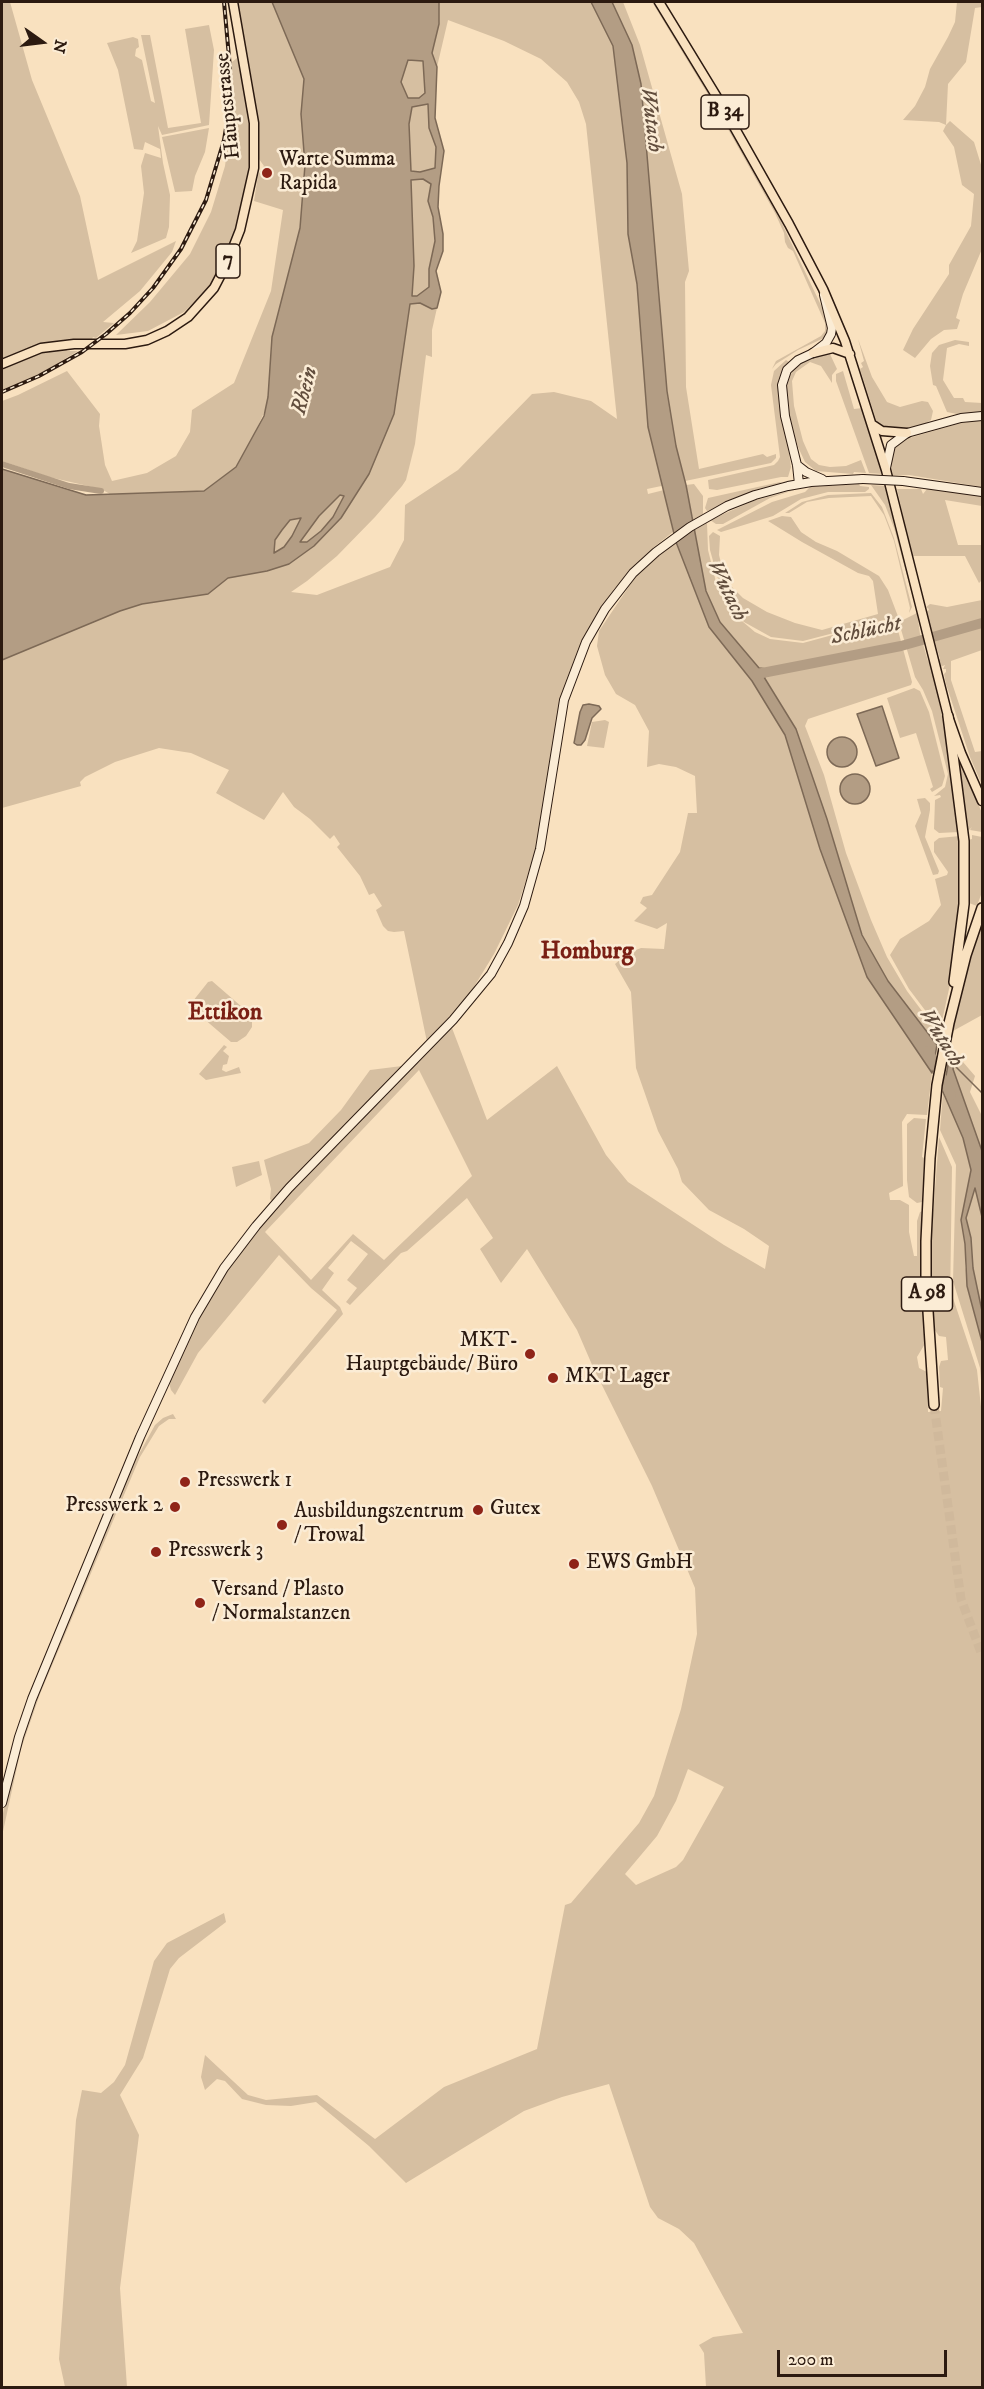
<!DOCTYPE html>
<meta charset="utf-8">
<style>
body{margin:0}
#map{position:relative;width:984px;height:2389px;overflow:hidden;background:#f9e1bf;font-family:"IM FELL DW Pica",serif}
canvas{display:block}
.frame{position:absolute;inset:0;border:3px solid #2c1a10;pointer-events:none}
.north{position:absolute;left:12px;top:12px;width:60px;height:60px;-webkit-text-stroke:4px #fbecd5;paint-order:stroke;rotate:104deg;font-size:16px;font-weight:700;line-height:24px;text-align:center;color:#2c1a10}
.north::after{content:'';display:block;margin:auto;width:21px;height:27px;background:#2c1a10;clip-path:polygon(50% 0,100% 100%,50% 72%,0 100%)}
.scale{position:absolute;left:777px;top:2350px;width:170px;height:27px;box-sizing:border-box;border:3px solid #2c1a10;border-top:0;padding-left:8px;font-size:18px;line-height:21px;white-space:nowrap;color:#2c1a10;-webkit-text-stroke:4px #fbecd5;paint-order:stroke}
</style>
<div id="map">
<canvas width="984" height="2389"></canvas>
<div class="frame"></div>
<div class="north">N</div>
<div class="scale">200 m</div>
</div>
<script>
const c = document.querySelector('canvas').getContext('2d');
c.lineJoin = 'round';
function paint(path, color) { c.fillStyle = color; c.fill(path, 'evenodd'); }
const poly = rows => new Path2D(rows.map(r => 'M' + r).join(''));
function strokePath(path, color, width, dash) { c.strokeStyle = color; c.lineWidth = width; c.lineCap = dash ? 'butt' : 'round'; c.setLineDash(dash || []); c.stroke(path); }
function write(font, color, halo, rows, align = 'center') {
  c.font = font + ' "IM FELL DW Pica",serif'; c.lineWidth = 5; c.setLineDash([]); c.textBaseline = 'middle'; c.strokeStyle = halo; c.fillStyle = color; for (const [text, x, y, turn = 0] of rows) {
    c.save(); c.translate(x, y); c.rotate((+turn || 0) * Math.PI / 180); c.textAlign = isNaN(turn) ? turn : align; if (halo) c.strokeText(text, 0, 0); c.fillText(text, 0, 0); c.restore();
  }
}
const green = poly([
 [2,2,10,2,32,80,80,196,98,280,176,241,172,252,140,291,103,322,114,323,96,338,93,337,91,341,49,342,22,350,2,360],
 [237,2,272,2,304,79,301,114,305,165,305,190,300,228,266,408,254,435,236,467,204,491,110,494,101,489,49,477,2,461,2,401,18,395,67,371,100,414,99,426,105,465,112,481,147,473,176,456,190,432,192,410,234,383,271,291,283,210,254,201,258,175,264,166,259,159,259,144,253,85],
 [408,2,415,28,418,60,423,60,424,70,425,93,420,105,428,104,429,128,436,147,435,169,424,171,431,184,428,201,433,217,435,241,429,269,429,288,432,309,437,308,432,330,432,357,426,355,415,444,406,480,402,486,375,517,337,556,307,581,291,592,317,595,390,567,404,540,405,505,458,470,532,394,554,392,591,401,617,419,586,124,579,102,567,82,541,59,504,41,448,20,437,67,432,53,439,24,439,2,623,2,640,45,682,194,689,271,685,282,686,387,699,469,763,454,767,457,776,454,776,458,771,463,647,489,648,494,664,490,673,532,654,547,614,589,600,610,584,641,561,700,535,852,518,905,494,954,472,990,427,1042,404,931,394,932,388,931,383,926,376,910,382,906,374,893,369,895,360,876,337,847,340,844,334,835,330,839,310,819,294,807,283,792,264,820,216,793,229,770,191,753,159,748,115,762,85,777,80,782,81,786,2,808,2,579,268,522,362,66],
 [652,2,656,2,717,105,776,211,829,322,829,330,825,339,824,338,798,350,776,364,772,369,776,361,821,336,825,331,825,323,793,251,788,248,785,242,784,233,775,213,715,106],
 [957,2,982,2,982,7,975,8,966,62,948,84,946,125,950,121,974,142,982,168,982,249,963,294,956,318,960,320,957,329,944,330,931,339,915,358,903,350,913,329,949,274,949,265,971,226,974,194,962,185,954,147,943,131,946,125,939,122,903,120,915,106,925,87,930,69,948,37,955,22],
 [209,25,214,50,209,125,162,135,158,126,163,163,170,195,169,227,166,238,131,253,137,241,144,193,141,166,145,153,161,158,160,149,145,142,143,150,134,149,118,70,107,43,133,37,138,39,139,47,136,49,135,56,142,60,151,101,155,103,141,35,150,35,168,128,201,123,185,29],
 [237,58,247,100,251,145,249,182,238,224,220,267,210,287,184,312,148,331,116,335,150,302,190,254,211,212,225,166,232,116,232,62],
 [209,128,205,152,195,176,192,191,175,192,162,137],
 [858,339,872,377,887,402,900,407,922,401,928,402,933,411,931,420,921,426,896,430,885,430,877,423,860,369,863,367,861,363,864,361],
 [955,340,969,342,969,346,959,344,947,348,943,380,954,398,963,398,965,402,982,403,982,412,957,414,947,412,936,386,933,385,930,366,932,353,939,345],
 [66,349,67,351,78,351,43,372,2,390,2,368,38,353],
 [829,352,837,369,832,375,832,383,821,366,810,362,796,372,792,381,794,406,803,441,811,459,819,465,830,467,846,466,861,460,866,473,854,472,853,474,816,471,805,462,798,447,789,417,787,399,787,380,798,364],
 [786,360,789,362,781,377,779,385,791,467,788,477,781,477,717,490,709,489,708,480,774,465,778,461,780,457,771,385,774,371],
 [843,371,854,409,863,408,883,474,869,473,836,381,836,374],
 [982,420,982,487,909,475,893,475,890,460,893,448,899,441,961,423],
 [780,482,781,483,758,489,734,499,714,509,707,511,705,508,708,498],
 [694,484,703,496,703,514,693,520,686,485],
 [859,484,860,486,869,487,869,489,865,492,828,492,801,499,773,516,721,532,717,530,772,502,805,492,810,487],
 [871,485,885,486,915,605,894,528,885,505],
 [797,489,770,498,723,524,716,524,710,520,753,501],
 [897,489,921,489,923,494,927,489,930,489,982,496,982,506,945,500,958,545,982,545,982,580,979,583,965,556,912,556],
 [871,493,882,507,894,538,912,607,909,613,910,608,894,541,884,515,871,496,829,498,807,502,789,513,785,513,802,502,828,495],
 [782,516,791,517,801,532,816,542,837,551,879,576,888,590,899,619,897,621,888,619,803,641,771,637,744,622,732,610,720,586,710,550,709,536,713,532,720,536,719,555,724,575,730,585,743,598,767,612,795,623,822,630,878,614,873,581,869,576,858,573,802,542,768,521],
 [707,523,708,550,717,586,730,611,755,632,770,639,803,643,888,620,896,623,912,682,911,685,808,719,805,726,824,775,846,853,871,920,887,957,907,991,940,1035,937,1045,888,981,862,935,827,819,796,729,759,668,720,621,706,591,694,530],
 [676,542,709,627,752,681,785,735,867,977,932,1073,927,1115,907,1114,902,1122,903,1186,889,1193,890,1200,900,1200,909,1205,909,1232,914,1256,917,1256,917,1221,920,1212,923,1211,926,1342,917,1357,919,1368,927,1372,928,1412,941,1411,943,1388,940,1387,939,1367,941,1361,948,1360,946,1337,939,1336,934,1329,931,1280,931,1241,939,1137,952,1167,950,1304,953,1304,953,1298,977,1370,982,1416,982,2387,706,2387,704,2353,699,2345,713,2337,743,2333,694,2243,679,2229,658,2218,650,2207,609,2084,562,2097,524,2111,406,2183,369,2146,316,2102,291,2106,266,2105,242,2099,225,2081,217,2079,205,2090,201,2077,205,2055,248,2095,266,2100,317,2095,375,2139,444,2087,537,2049,565,1905,571,1903,639,1823,654,1796,681,1709,697,1634,695,1588,652,1486,593,1367,577,1330,527,1249,501,1283,480,1249,493,1238,467,1198,407,1251,401,1253,350,1305,346,1302,357,1288,347,1280,368,1254,351,1241,328,1268,334,1273,322,1290,340,1307,343,1314,265,1404,262,1401,337,1310,311,1288,279,1255,198,1353,175,1395,171,1390,169,1383,199,1319,226,1273,250,1238,292,1189,452,1028,487,1120,557,1066,606,1155,628,1182,724,1245,765,1269,769,1246,744,1229,709,1210,682,1182,678,1169,658,1131,636,1068,631,992,615,964,628,953,641,948,664,949,667,923,657,929,634,921,647,908,640,903,643,897,652,895,680,852,688,813,697,813,695,776,676,767,659,764,647,767,649,731,635,705,616,694,605,675,597,646,599,631,636,576,657,556],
 [419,1070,472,1176,384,1260,353,1234,311,1280,265,1232],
 [688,1769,724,1787,683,1860,676,1867,636,1885,625,1874,657,1836,676,1801],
 [982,600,982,650,951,661,951,680,975,752,982,751,982,785,970,757,946,684,944,674,946,672,946,669,943,669,945,665,940,667,938,660,940,659,925,609,928,611,929,609,926,607,930,604,947,607],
 [917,613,920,634,928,661,931,664,951,758,959,832,939,833,934,829,935,800,941,797,940,795,934,796,945,787,948,774,932,711,923,690,915,677,900,626,901,621],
 [914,688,920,691,929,712,945,776,942,786,932,792,930,789,933,787,916,733,900,738,887,698],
 [605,720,609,722,604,748,587,746,592,722],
 [955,749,982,813,982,832,970,830,972,827,968,831,966,830,962,786],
 [925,798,930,803,930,810,925,837,939,871,938,874,933,875,915,826,921,813,917,799],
 [972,835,982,837,982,892,977,906,969,903,968,840,972,839],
 [960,836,961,906,951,980,940,1030,909,989,890,955,900,939,929,921,941,905,935,879,947,875,948,872,934,852,934,842,939,838],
 [982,919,982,1015,953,1031,952,1025,966,971],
 [212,981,242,1007,252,1020,252,1027,246,1036,237,1042,231,1042,189,1006,208,982],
 [224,1045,227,1047,223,1051,229,1056,227,1064,223,1065,222,1070,226,1072,239,1067,241,1073,206,1080,199,1074],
 [951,1048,975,1076,970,1092,982,1116,982,1151,953,1069,955,1059,950,1054],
 [402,1066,272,1201,270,1199,271,1189,264,1160,309,1143,341,1110,370,1070],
 [943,1092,963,1138,971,1170,961,1220,965,1244,965,1266,982,1342,982,1392,980,1368,953,1281,956,1165,940,1130],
 [914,1118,926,1119,922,1157,924,1158,922,1202,917,1203,909,1197,907,1180,907,1124],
 [259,1161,262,1175,236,1187,232,1167],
 [975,1186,982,1217,982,1311,973,1268,966,1219],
 [173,1414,176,1419,169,1419,159,1426,140,1457,40,1694,21,1749,2,1836,2,1818,10,1779,38,1691,133,1465,155,1425,163,1418],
 [224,1913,226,1922,179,1958,170,1969,143,2058,120,2095,139,2135,120,2288,127,2387,65,2387,59,2359,76,2120,82,2090,101,2093,114,2082,125,2065,154,1961,167,1943]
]);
const water = poly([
 [272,2,439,2,439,24,432,53,437,67,435,118,444,151,439,186,438,207,443,234,443,251,436,271,441,292,437,308,432,309,420,303,410,304,394,414,369,474,341,518,314,546,289,564,267,571,228,578,208,594,142,604,120,611,2,660,2,469,86,495,204,491,236,467,264,416,268,397,272,337,300,228,305,165,301,114,304,79,272,2],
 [408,60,423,61,425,93,419,98,408,98,401,82,408,60],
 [428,104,429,128,436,147,435,168,420,172,411,171,409,124,412,107,428,104],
 [423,179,431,184,428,201,433,217,435,241,429,269,429,287,417,296,412,296,414,266,411,180,423,179],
 [340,495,344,496,333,517,321,531,307,542,300,542,319,516,340,495],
 [301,518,292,536,284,547,274,553,275,540,282,530,290,520,301,518],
 [591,2,612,2,632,45,641,84,667,391,676,446,686,485,706,591,720,622,759,668,767,669,770,675,764,677,796,729,827,819,862,935,888,981,937,1045,932,1073,867,977,820,849,785,735,752,681,709,627,676,542,648,427,637,284,628,234,627,163,613,46,591,2],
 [589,704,599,706,601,709,592,718,585,740,581,745,577,745,574,743,580,712,583,705,589,704],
 [882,706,899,758,876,766,857,714,882,706],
 '827 752a15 15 0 1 1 30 0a15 15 0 1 1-30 0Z',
 '840 789a15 15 0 1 1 30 0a15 15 0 1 1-30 0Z',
 [950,1054,955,1059,953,1069,982,1151,982,1217,975,1188,966,1218,971,1238,973,1268,982,1311,982,1342,967,1286,965,1244,961,1220,971,1170,963,1138,943,1092,950,1054]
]);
const stream = poly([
 [953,1064,982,1093]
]);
const canal = poly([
 [2,464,69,486,101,491]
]);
const river = poly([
 [757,674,901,646,982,623],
 [928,1051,951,1095]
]);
const highwayTunnel = poly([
 [934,1405,961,1599,982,1655]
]);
const secondary = poly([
 [797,465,806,472,822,479],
 [886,468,891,445,907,433,961,418,982,416],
 [903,481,982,492],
 [799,484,797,465,785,416,782,385,787,370,798,360,813,353,826,343,831,334,832,328,824,295],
 [2,1803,19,1737,32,1699,140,1437,195,1317,224,1268,256,1226,289,1188,453,1020,491,974,508,943,524,906,540,849,564,700,586,642,605,609,633,573,656,552,690,527,727,506,755,495,788,486,811,482,863,479]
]);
const primary = poly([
 [659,2,720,102,789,224,823,289,845,341,886,470,948,716,961,753,982,801],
 [813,353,833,348,850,354],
 [2,364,41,348,74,344,125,344,147,340,167,331,188,317,214,288,227,263,240,230,254,168,254,123,233,2],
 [873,425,882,431,907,433]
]);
const highway = poly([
 [948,716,964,841,964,904,954,982],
 [934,1405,926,1280,926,1241,930,1158,937,1085,949,1023,966,955,982,908]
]);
const rail = poly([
 [2,392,39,376,82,352,106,334,130,313,153,288,181,249,206,200,224,140,228,116,230,68,224,2]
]);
const secondaryBridge = poly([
 [863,479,903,481]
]);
const markers = [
 [267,173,6,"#8f2418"],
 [530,1354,6,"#8f2418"],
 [553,1378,6,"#8f2418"],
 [185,1482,6,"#8f2418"],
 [175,1507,6,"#8f2418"],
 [478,1510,6,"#8f2418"],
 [282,1525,6,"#8f2418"],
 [156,1552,6,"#8f2418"],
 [574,1564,6,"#8f2418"],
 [200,1603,6,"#8f2418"]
];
const shields = [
 [725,112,48],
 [228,261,24],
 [927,1294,51]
];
const shieldNames = [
 ["B 34",725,112],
 ["7",228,261],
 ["A 98",927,1294]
];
const streetNames = [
 ["Hauptstrasse",229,106,-96]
];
const poiNames = [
 ["Warte Summa",279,161],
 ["Rapida",279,185],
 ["MKT-",518,1342,"right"],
 ["Hauptgebäude/ Büro",518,1366,"right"],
 ["MKT Lager",565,1378],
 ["Presswerk 1",197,1482],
 ["Presswerk 2",163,1507,"right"],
 ["Gutex",490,1510],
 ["Ausbildungszentrum",294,1513],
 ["/ Trowal",294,1537],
 ["Presswerk 3",168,1552],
 ["EWS GmbH",586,1564],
 ["Versand / Plasto",212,1591],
 ["/ Normalstanzen",212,1615]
];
const waterNames = [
 ["Wutach",650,120,83],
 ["Rhein",306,391,-75],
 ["Wutach",726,591,64],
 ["Schlücht",866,632,-12],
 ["Wutach",940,1038,58]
];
const quarterNames = [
 ["Homburg",587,953],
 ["Ettikon",225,1014]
];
paint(green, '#d6bfa1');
paint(water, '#b39d84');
strokePath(water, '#7d6956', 1.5);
strokePath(stream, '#7d6956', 1.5);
strokePath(canal, '#b39d84', 6);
strokePath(river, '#b39d84', 10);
strokePath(highwayTunnel, '#d0b99c', 9, [9, 4.5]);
strokePath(secondary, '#2c1a10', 10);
strokePath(primary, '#2c1a10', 11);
strokePath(highway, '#2c1a10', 12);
strokePath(secondary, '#fbecd5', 8);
strokePath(primary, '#f9e1bf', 8);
strokePath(highway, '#f9e1bf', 9);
strokePath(rail, '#2c1a10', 4);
strokePath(rail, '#fbecd5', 1.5, [4.5]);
strokePath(secondaryBridge, '#2c1a10', 10, []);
strokePath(secondaryBridge, '#fbecd5', 8);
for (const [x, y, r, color] of markers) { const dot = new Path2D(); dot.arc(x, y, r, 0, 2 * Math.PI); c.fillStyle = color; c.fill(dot); strokePath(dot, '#fbecd5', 2); }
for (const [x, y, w] of shields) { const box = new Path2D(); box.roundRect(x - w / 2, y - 17, w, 34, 4.5); c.fillStyle = '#fbecd5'; c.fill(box); strokePath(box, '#2c1a10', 1.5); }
write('bold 20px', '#2c1a10', null, shieldNames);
write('21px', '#2c1a10', '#fbecd5', streetNames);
write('21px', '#2c1a10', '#fbecd5', poiNames, 'left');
write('italic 22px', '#624e3e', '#fbecd5', waterNames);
write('bold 24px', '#7a1f14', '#fbecd5', quarterNames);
</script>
